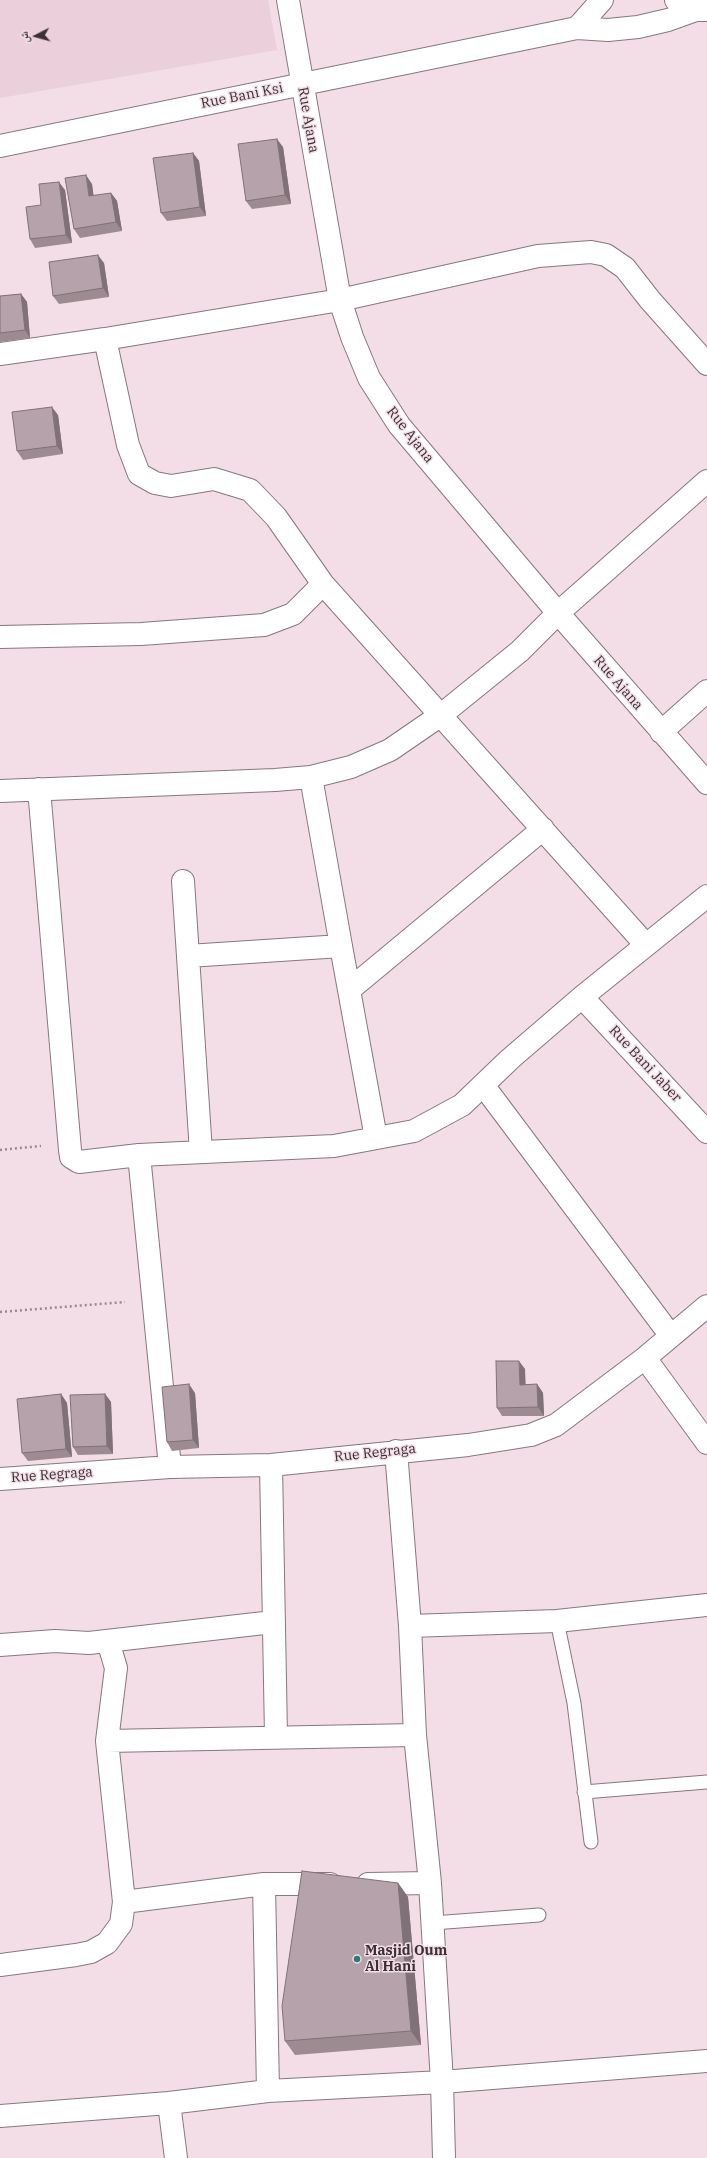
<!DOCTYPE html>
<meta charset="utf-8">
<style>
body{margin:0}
#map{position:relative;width:707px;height:2158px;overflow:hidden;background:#f3dee7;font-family:"IBM Plex Serif","Noto Naskh Arabic",serif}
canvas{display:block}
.north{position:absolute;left:16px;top:16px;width:40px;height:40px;-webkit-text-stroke:3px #f3dee7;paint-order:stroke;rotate:264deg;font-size:11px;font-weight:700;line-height:16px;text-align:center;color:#393134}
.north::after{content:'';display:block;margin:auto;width:14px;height:18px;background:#393134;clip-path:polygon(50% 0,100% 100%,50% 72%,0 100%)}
</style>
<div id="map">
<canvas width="707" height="2158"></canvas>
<div class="north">ش</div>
</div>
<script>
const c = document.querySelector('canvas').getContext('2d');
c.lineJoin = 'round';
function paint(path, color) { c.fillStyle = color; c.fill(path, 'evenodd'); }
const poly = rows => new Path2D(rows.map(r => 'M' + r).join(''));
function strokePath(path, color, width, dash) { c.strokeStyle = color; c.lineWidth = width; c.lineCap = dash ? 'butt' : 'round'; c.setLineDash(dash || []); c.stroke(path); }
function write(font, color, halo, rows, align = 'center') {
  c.font = font + ' "IBM Plex Serif",serif'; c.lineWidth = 3; c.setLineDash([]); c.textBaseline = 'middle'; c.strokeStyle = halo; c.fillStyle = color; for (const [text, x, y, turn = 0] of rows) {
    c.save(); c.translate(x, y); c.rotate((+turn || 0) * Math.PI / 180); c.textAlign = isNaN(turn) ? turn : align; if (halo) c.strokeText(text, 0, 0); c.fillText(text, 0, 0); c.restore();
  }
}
const built = poly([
 [0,0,268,0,277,50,0,98]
]);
const path = poly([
 [0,1150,41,1146],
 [0,1312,125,1302]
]);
const service = poly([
 [557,1621,574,1703,591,1842],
 [584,1792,707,1782],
 [433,1923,539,1915]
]);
const minor = poly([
 [288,0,340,300,352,337,369,378,399,425,558,613,707,783],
 [577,28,602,0],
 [0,146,577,28,608,30,638,27,668,20,696,10],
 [105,339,128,445,139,474,155,483,171,486,214,479,250,490,276,517,323,584,646,945],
 [0,354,105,339,340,300,538,256,591,252,606,255,625,268,650,300,707,364],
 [0,637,141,634,264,625,293,614,323,584],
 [661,732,707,691],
 [311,777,341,946],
 [39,789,70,1150,71,1157,79,1162,139,1155,334,1146,414,1131,462,1105,510,1059,582,997,707,896],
 [0,791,275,780,311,777,351,767,390,750,441,715,520,651,558,613,707,481],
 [183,881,201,1152],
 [188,956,341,946,376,1138],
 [349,990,543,829],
 [582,997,707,1132],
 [483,1085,671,1336],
 [139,1155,170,1467],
 [645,1358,707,1443],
 [396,1451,410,1626,415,1735,430,1883,442,2082,444,2158],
 [271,1465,276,1736],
 [0,1479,170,1467,271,1465,468,1445,531,1435,556,1425,645,1358,707,1306],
 [410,1626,557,1621,707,1605],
 [0,1645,55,1641,89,1643,273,1622],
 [107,1741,415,1735],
 [264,1884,268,2091],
 [368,1884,430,1883],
 [124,1902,264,1884,330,1884],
 [0,1965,76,1955,91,1952,107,1943,121,1924,124,1902,107,1741,116,1668,108,1641],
 [169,2103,176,2158],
 [0,2116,169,2103,268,2091,442,2082,707,2061]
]);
const secondary = poly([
 [676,0,696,10,707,10]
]);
const wall = poly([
 [283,147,291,204,252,209,246,201],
 [193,153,199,161,206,216,167,221,161,213],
 [92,184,93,196,111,193,117,201,122,231,80,238,74,229],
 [65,190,72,243,35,248,30,239,41,205],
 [104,263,109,297,59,304,53,296],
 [21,294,27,302,30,338,0,342,0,296],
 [58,415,63,454,23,460,17,451],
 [525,1369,525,1385,537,1384,543,1393,544,1416,502,1416,497,1408],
 [195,1393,199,1448,172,1451,167,1442],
 [61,1394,67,1403,72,1457,28,1461,22,1453],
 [105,1394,111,1402,113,1454,78,1455,73,1447],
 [398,1883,408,1897,421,2045,295,2055,285,2041]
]);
const shadedWall = poly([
 [277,139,283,147,291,204,285,195],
 [193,153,199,161,206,216,200,207],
 [86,175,92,184,95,205,89,196],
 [59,182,65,190,72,243,66,235],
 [111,193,117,201,122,231,116,222],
 [98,255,104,263,109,297,103,288],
 [21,294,27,302,30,338,25,330],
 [52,407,58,415,63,454,57,446],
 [519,1361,525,1369,526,1393,520,1385],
 [189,1384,195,1393,199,1448,193,1440],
 [537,1384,543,1393,544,1416,538,1407],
 [61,1394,67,1403,72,1457,66,1449],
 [105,1394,111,1402,113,1454,107,1446],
 [398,1883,408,1897,421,2045,411,2031]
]);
const building = poly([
 [277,139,285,195,246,201,238,144,277,139],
 [193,153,200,207,161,213,153,158,193,153],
 [86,175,89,196,111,193,116,222,74,229,65,178,86,175],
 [59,182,66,235,30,239,26,207,41,205,39,184,59,182],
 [98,255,103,288,53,296,49,262,98,255],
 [21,294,25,330,0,333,0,296,21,294],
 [52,407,57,446,17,451,12,412,52,407],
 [496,1361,519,1361,520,1385,537,1384,538,1407,497,1408,496,1361],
 [189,1384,193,1440,167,1442,162,1387,189,1384],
 [61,1394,66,1449,22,1453,17,1399,61,1394],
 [105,1394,107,1446,73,1447,70,1395,105,1394],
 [302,1871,398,1883,411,2031,285,2041,282,2006,302,1871]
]);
const markers = [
 [357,1959,4,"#2f787a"]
];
const streetNames = [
 ["Rue Bani Ksi",242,96,-11],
 ["Rue Ajana",308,120,80],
 ["Rue Ajana",410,435,52],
 ["Rue Ajana",618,683,49],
 ["Rue Bani Jaber",645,1064,47],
 ["Rue Regraga",375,1453,-6],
 ["Rue Regraga",52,1475,-4]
];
const poiNames = [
 ["Masjid Oum",365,1951],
 ["Al Hani",365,1967]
];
paint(built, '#ebcfdb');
strokePath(service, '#89777e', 15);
strokePath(minor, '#89777e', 24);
strokePath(secondary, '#89777e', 24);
strokePath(path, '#98898f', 2.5, [2, 3]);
strokePath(service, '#fff', 13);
strokePath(minor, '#fff', 22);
strokePath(secondary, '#fff', 22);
paint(wall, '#9d8b92');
paint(shadedWall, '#7f7177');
paint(building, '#b6a2aa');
strokePath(building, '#7f7177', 1);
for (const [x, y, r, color] of markers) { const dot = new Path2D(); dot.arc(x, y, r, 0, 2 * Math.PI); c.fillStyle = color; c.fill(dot); strokePath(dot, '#f3dee7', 1.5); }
write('14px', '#393134', '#f3dee7', streetNames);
write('bold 14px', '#393134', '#f3dee7', poiNames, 'left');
</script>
